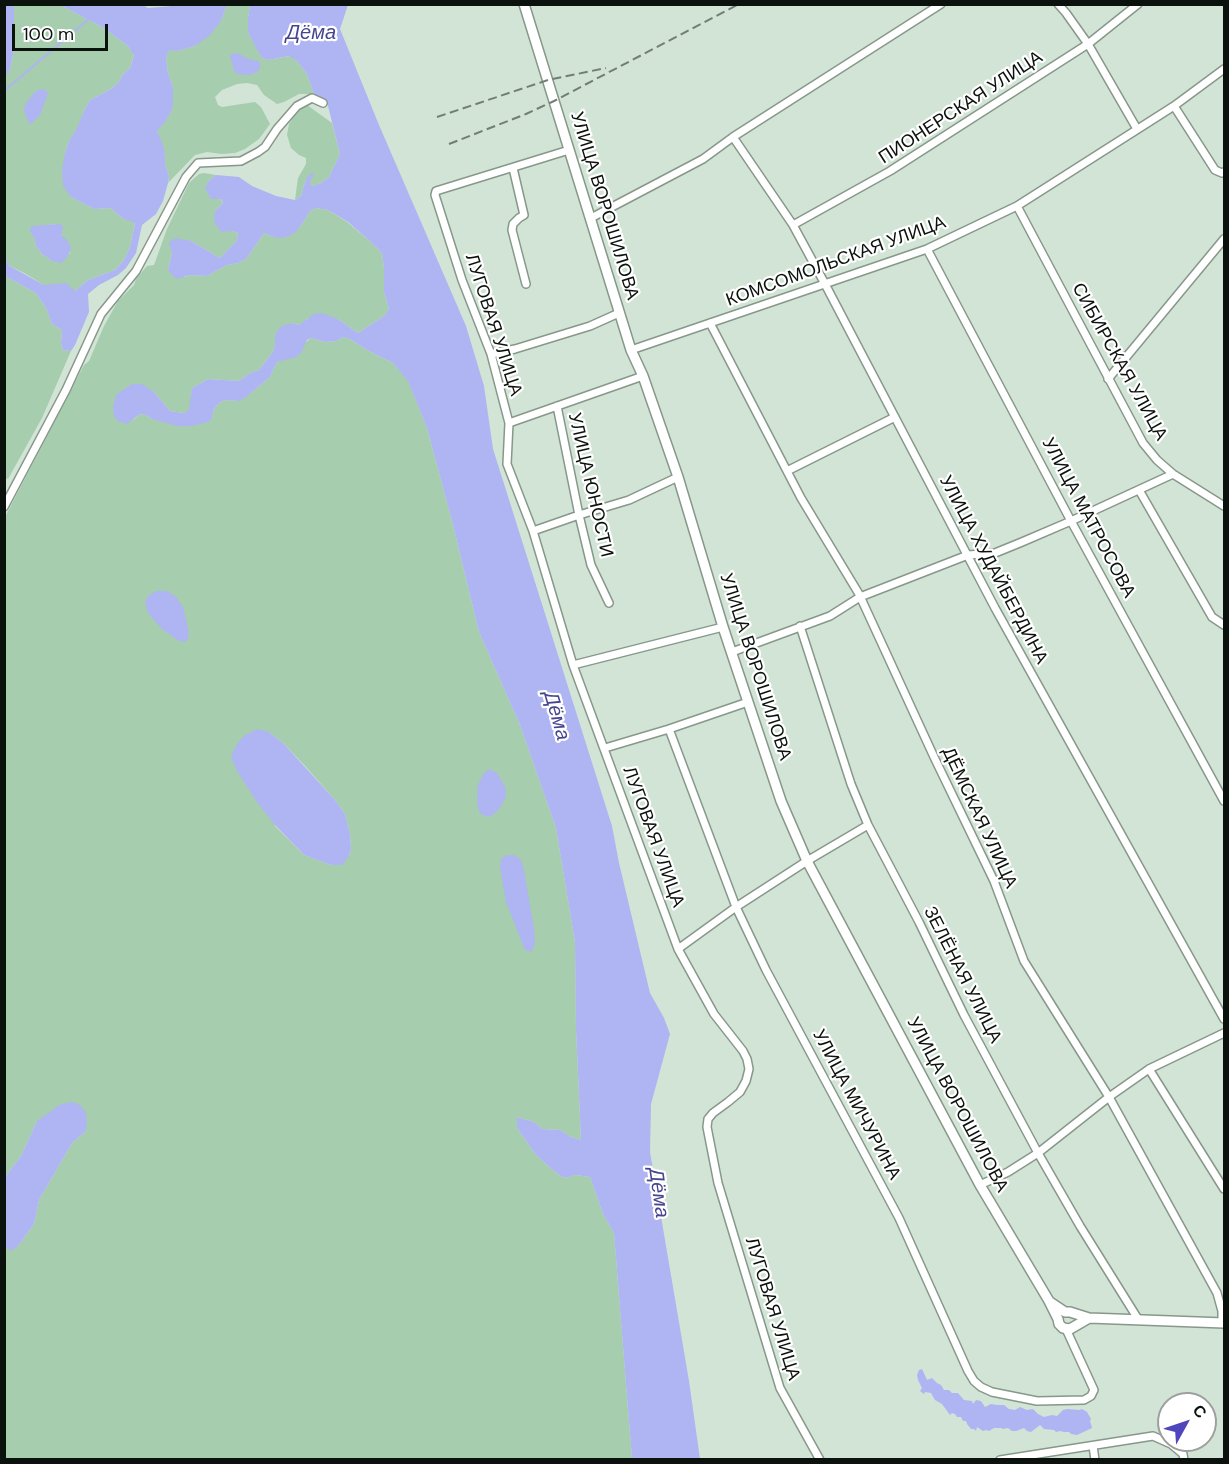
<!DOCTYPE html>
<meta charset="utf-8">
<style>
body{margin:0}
#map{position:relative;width:1229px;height:1464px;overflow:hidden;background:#d1e4d5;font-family:"DM Sans",sans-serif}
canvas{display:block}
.frame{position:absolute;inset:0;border:6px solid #0b110c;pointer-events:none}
.north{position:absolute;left:1157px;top:1392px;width:60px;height:60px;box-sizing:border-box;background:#fff;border:2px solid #9da09e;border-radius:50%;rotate:50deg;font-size:16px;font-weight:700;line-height:24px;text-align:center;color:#0b110c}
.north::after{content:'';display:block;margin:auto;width:21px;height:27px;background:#4f46bd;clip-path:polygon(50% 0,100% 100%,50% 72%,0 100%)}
.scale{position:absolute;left:12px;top:24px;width:96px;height:27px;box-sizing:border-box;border:3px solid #0b110c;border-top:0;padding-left:8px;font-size:18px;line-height:21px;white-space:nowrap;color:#0b110c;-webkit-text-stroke:4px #fff;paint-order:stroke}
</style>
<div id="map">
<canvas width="1229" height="1464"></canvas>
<div class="frame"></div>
<div class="north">С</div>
<div class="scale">100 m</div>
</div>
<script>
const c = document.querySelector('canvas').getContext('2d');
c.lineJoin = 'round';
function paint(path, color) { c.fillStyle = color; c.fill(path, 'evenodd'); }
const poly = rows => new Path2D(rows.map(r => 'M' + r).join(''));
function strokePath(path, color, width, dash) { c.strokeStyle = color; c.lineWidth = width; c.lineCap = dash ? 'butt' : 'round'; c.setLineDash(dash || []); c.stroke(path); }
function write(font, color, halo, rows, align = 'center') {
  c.font = font + ' "DM Sans",sans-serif'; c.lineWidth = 4.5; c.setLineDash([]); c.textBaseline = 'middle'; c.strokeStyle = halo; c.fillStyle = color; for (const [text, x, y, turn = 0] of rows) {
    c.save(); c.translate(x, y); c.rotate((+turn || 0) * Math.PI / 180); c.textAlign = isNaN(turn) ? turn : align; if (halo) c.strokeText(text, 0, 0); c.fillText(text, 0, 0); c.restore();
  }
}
const green = poly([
 [14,5,60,5,102,27,128,46,134,54,130,68,124,73,118,83,111,89,90,100,84,111,78,128,69,141,65,153,71,197,94,209,111,208,122,218,135,222,130,247,124,260,115,270,88,280,75,291,52,285,44,285,26,274,8,265,5,255,4,78,10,69,14,50],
 [56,224,70,253,61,262,52,261,42,254,36,246,34,236,39,226],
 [227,5,250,5,248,18,248,32,262,58,268,60,290,56,297,61,307,74,314,94,299,94,284,102,277,104,264,95,257,85,247,83,237,84,222,90,215,97,218,105,222,107,255,102,261,107,270,124,259,139,245,149,235,153,222,154,207,152,195,155,168,183,169,176,165,164,165,155,157,131,165,121,171,112,173,87,168,73,166,59,169,49,177,51,195,46,221,21],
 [307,105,332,123,340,154,329,177,321,183,313,186,310,184,310,181,306,179,301,196,295,200,298,178,306,164,306,158,299,155,291,148,287,135,289,124,300,108],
 [204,173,216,175,209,181,223,203,215,211,232,231,238,233,237,240,220,258,191,241,172,253,168,270,185,277,191,275,207,276,227,265,238,263,246,259,264,233,273,237,300,227,310,211,316,208,328,210,347,222,372,243,382,253,384,268,384,292,389,309,384,316,358,333,338,319,308,318,303,323,299,325,292,323,275,336,275,346,272,353,259,370,250,373,239,381,208,379,192,388,190,410,183,413,170,411,154,392,132,421,140,414,146,415,152,419,212,418,214,409,220,402,226,400,238,401,252,392,270,377,277,362,285,359,311,338,325,342,337,341,343,337,348,338,369,351,393,363,408,380,427,428,453,525,479,632,520,725,556,828,575,942,576,1029,581,1140,571,1137,560,1130,542,1129,534,1122,517,1117,517,1128,536,1155,555,1172,564,1178,576,1175,590,1177,603,1214,614,1233,632,1459,5,1459,5,1246,11,1250,19,1245,34,1224,39,1200,72,1143,85,1132,37,1121,21,1156,5,1177,5,517,84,365,89,361,104,326,118,301,134,285,136,279,147,266,154,265,167,229,189,183,199,174],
 [269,732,284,744,306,767,335,800,345,814,350,834,351,849,349,856,331,865,304,855,275,826],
 [5,276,36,293,46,308,52,324,62,330,61,343,63,350,71,351,42,418,8,479,5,478]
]);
const water = poly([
 [5,4,14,5,14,50,10,69,5,78],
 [141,4,148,8,172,6,175,4,227,5,221,21,210,35,195,46,177,51,169,50,166,59,168,73,173,87,173,103,171,112,165,122,157,131,163,145,165,155,165,164,169,176,168,183,163,201,156,214,142,225,136,253,126,268,118,275,99,285,88,294,89,312,75,345,71,351,63,350,61,343,62,330,52,324,46,308,36,293,5,276,5,255,8,265,44,285,66,283,75,291,88,280,115,270,124,260,130,247,135,223,122,218,111,208,94,209,71,197,63,186,62,170,65,153,69,141,77,128,84,111,90,100,111,89,118,83,124,73,130,68,134,55,128,46,102,27,60,5],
 [250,5,348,5,340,29,379,125,466,326,484,386,493,449,612,826,619,863,650,993,664,1018,670,1034,651,1104,650,1152,689,1381,700,1459,632,1459,614,1233,603,1214,590,1177,576,1175,564,1178,555,1172,536,1155,517,1128,517,1117,534,1122,542,1129,560,1130,571,1137,581,1140,576,1029,575,942,556,828,520,725,479,632,453,525,427,428,408,381,393,363,369,351,348,338,343,337,337,341,325,342,311,338,307,340,301,353,296,357,277,362,270,377,245,398,238,401,226,400,220,402,214,409,212,418,208,422,191,426,177,426,152,419,146,415,140,414,127,424,118,421,114,416,113,407,116,395,132,384,142,384,154,392,170,411,183,413,189,410,192,388,208,379,239,381,250,373,259,370,272,353,275,346,275,336,278,330,282,326,292,323,299,325,314,314,321,313,338,319,358,333,384,316,389,309,384,292,384,268,382,253,372,243,348,222,328,210,316,208,310,211,300,227,293,234,283,238,273,237,264,233,246,259,238,263,227,265,207,276,191,275,176,279,168,270,172,253,169,243,175,238,191,241,220,258,237,240,238,233,232,231,221,232,214,221,215,211,223,203,221,199,211,199,205,188,209,181,216,175,239,177,252,186,276,196,295,200,301,196,306,179,311,173,314,175,310,181,310,184,313,186,321,183,329,177,340,154,327,102,314,94,307,74,297,61,289,56,268,60,262,58,254,44,248,32,248,18],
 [238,53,246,58,258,61,260,63,260,69,255,73,249,75,237,74,234,70,230,57,230,55],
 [44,89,48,93,47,96,40,115,32,123,29,124,24,110,25,105,33,94,38,90],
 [57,224,62,225,63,228,61,235,67,240,71,248,68,256,61,263,52,261,42,254,36,246,34,237,30,231,30,228,32,226],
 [156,591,167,591,176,597,183,607,188,628,189,637,185,642,179,641,162,629,148,613,145,602,148,596],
 [257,729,269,732,284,744,335,800,345,814,350,834,351,849,349,856,342,865,331,865,304,855,275,825,257,802,237,771,231,756,237,744,244,736],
 [490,769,497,773,502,781,505,787,506,797,499,809,490,817,483,815,479,812,477,800,478,785,484,773],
 [507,855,514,855,521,860,524,870,534,929,535,944,531,952,525,950,506,902,500,867,501,859],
 [73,1102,81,1106,86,1113,87,1123,85,1132,72,1143,39,1200,34,1224,19,1245,11,1251,5,1246,5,1177,21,1156,37,1121,61,1104],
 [922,1369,927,1380,932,1378,937,1383,941,1385,944,1390,949,1390,952,1393,958,1393,964,1400,972,1401,973,1404,976,1400,981,1401,985,1407,991,1404,997,1405,1004,1405,1009,1409,1015,1410,1020,1407,1027,1410,1033,1409,1038,1414,1044,1417,1052,1415,1057,1416,1063,1410,1067,1409,1079,1410,1082,1409,1087,1412,1091,1419,1090,1421,1092,1428,1077,1435,1071,1434,1069,1432,1064,1432,1060,1431,1056,1432,1054,1430,1044,1429,1040,1425,1031,1432,1027,1431,1024,1428,1016,1431,1012,1431,1008,1428,1003,1429,1001,1428,994,1428,989,1431,986,1430,983,1431,977,1427,976,1431,974,1429,971,1429,967,1424,966,1421,963,1421,961,1417,957,1417,955,1414,952,1413,950,1415,942,1404,935,1400,931,1393,925,1392,924,1394,920,1391,922,1388,918,1380,917,1375,919,1370]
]);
const stream = poly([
 [4,91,89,19]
]);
const street = poly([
 [1058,4,1066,13,1088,44,1137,129],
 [1174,106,1215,170,1222,173,1224,172],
 [733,137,793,225,825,284,995,608,1224,1019],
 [569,150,436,191,435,195,462,280,491,354,509,423,507,464,533,531,573,665,678,949,714,1014,743,1051,747,1059,749,1069,746,1081,740,1092,728,1102,713,1113,708,1119,707,1127,718,1183,780,1388,820,1460],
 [513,168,524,215,519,218,513,224,512,230,526,284],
 [1017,206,1143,443,1157,460,1173,474,1224,506],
 [591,218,703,159,733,137,941,4],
 [793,225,890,171,1088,44,1138,4],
 [927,249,1071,521,1224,801],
 [710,323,801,498,859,594,934,757,994,881,1024,961,1109,1097,1217,1293,1222,1311,1222,1323],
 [631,350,927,249,1017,206,1174,106,1224,69],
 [491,354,515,349,590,326,619,313],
 [1108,379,1224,239],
 [557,406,579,515,591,565,609,603],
 [509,423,643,376],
 [787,471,895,417],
 [1139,490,1212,617,1224,625],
 [4,507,66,390,101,314,136,271,186,177,198,163,241,161,258,152,265,147,277,129,297,106,312,98,323,103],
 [533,531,579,515,629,500,678,477],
 [800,626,851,784,868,825,919,922,964,1015,1038,1153,1080,1226,1138,1319],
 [732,652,830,616,860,597,968,555,995,553,1022,542,1071,521,1173,474],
 [573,665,723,627],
 [669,729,736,907,766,970,899,1218,968,1371,974,1381,981,1387,992,1392,1037,1401,1084,1400,1091,1396,1094,1390,1066,1329],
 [605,748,669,729,748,702],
 [678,949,736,907,807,861,868,825],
 [1149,1069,1224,1189],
 [980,1185,1008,1172,1038,1153,1109,1097,1149,1069,1224,1033],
 [1093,1446,1095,1460],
 [1000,1460,1153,1436,1171,1444,1183,1454,1184,1460]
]);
const secondary = poly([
 [524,4,631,350,643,376,678,477,723,627,781,801,807,861,980,1185,1049,1301,1058,1319,1059,1324,1063,1328,1070,1329,1089,1318],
 [1050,1302,1065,1312,1070,1312,1089,1318,1224,1323]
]);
const rail = poly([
 [437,117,548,80,606,68],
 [449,144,526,114,554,101,739,4]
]);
const streetNames = [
 ["ПИОНЕРСКАЯ УЛИЦА",961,108,-33],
 ["УЛИЦА ВОРОШИЛОВА",604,206,73],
 ["КОМСОМОЛЬСКАЯ УЛИЦА",836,262,-20],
 ["ЛУГОВАЯ УЛИЦА",493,325,72],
 ["СИБИРСКАЯ УЛИЦА",1119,362,61],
 ["УЛИЦА ЮНОСТИ",590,485,77],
 ["УЛИЦА МАТРОСОВА",1088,518,62],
 ["УЛИЦА ХУДАЙБЕРДИНА",993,570,62],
 ["УЛИЦА ВОРОШИЛОВА",755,667,72],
 ["ДЁМСКАЯ УЛИЦА",979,818,65],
 ["ЛУГОВАЯ УЛИЦА",653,837,70],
 ["ЗЕЛЁНАЯ УЛИЦА",962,975,63],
 ["УЛИЦА МИЧУРИНА",856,1105,62],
 ["УЛИЦА ВОРОШИЛОВА",957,1105,62],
 ["ЛУГОВАЯ УЛИЦА",772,1309,73]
];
const waterNames = [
 ["Дёма",311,34],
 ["Дёма",556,716,74],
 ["Дёма",658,1193,82]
];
paint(green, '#a6cdae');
paint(water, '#afb4f3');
strokePath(stream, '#afb4f3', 2);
strokePath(street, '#87988a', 10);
strokePath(secondary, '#87988a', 12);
strokePath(street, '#fff', 7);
strokePath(secondary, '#fff', 9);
strokePath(rail, '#727e74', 2, [9, 4.5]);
write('18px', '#0b110c', '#fff', streetNames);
write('italic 20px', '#464590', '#fff', waterNames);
</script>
